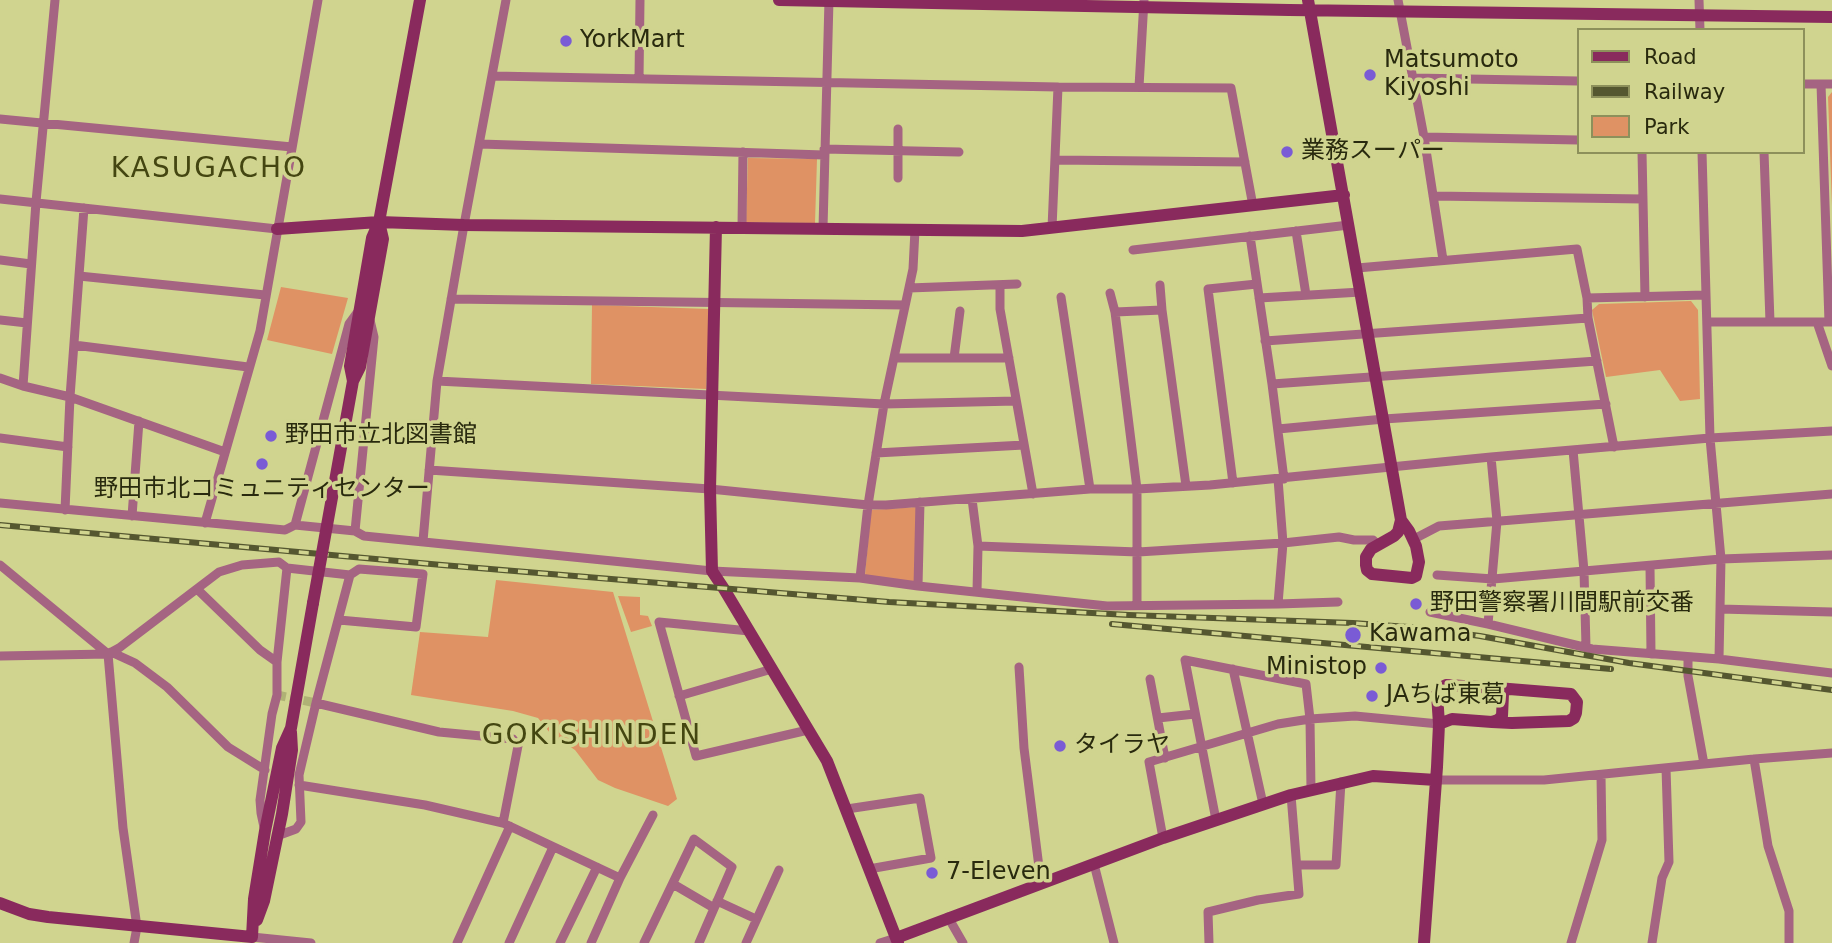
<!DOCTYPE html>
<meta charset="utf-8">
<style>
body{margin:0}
#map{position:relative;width:1832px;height:943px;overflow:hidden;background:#d0d48f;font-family:"DejaVu Sans",sans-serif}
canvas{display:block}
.legend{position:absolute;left:1577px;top:28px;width:228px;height:126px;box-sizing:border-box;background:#d0d48f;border:2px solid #8d905b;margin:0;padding:9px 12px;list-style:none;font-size:21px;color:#292a0e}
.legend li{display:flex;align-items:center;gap:14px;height:35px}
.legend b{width:35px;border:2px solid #8d905b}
</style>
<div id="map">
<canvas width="1832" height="943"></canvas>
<ul class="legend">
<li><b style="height:9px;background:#892a5d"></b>Road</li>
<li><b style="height:9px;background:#555730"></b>Railway</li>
<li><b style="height:19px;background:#df9264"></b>Park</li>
</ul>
</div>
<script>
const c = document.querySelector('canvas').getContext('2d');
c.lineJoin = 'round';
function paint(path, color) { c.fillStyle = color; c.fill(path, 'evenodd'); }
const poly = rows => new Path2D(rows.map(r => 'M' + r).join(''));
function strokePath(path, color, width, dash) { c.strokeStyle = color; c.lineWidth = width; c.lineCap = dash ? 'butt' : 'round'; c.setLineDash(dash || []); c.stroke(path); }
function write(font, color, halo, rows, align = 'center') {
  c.font = font + ' "DejaVu Sans","Noto Sans JP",sans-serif'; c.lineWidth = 7; c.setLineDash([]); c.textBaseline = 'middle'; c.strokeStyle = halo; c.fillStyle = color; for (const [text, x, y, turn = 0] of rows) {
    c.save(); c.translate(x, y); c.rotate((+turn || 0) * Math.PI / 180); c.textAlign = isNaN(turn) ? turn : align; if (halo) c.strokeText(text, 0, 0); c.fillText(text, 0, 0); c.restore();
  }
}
const green = poly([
 [1832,92,1832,206,1828,97],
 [748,158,817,159,815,223,746,222],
 [281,287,348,298,332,354,267,340],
 [1691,301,1698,310,1700,399,1680,401,1660,370,1606,377,1592,310,1599,304],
 [592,305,710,309,706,389,591,384],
 [917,507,914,582,865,575,871,510],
 [496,580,613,592,677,799,668,806,615,788,598,780,575,750,550,733,538,718,513,711,411,695,420,632,488,637],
 [618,596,640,597,640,615,648,616,652,626,631,632]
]);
const streetTunnel = poly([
 [277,695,316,703]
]);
const street = poly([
 [1398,0,1424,137,1443,260],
 [1699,0,1700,30],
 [493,76,1058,87,1231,88,1253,206],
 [1413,78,1578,81],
 [639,79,640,0],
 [1802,84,1832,84],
 [1821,84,1829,322],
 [1139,87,1144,0],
 [0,119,292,147],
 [898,129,898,178],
 [1424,137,1578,140],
 [480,144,824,155],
 [824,149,959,152],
 [1642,152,1645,297],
 [1702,152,1710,438,1721,559,1719,659],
 [1764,152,1770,322],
 [1055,160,1245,162],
 [1433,196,1643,199],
 [0,199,277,229],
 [742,227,743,152],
 [823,228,829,0],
 [1052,228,1058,87],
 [1296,231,1306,295],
 [1250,236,1272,384,1284,479],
 [1133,250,1349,225],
 [0,260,31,264],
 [1357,268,1577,249,1587,298,1588,318,1614,447],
 [79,276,265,295],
 [1000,285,1000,309,1033,494],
 [1160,285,1162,310,1186,486],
 [909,288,1017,284],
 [1110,293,1115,312,1137,489,1137,605],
 [1061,297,1090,489],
 [1259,298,1361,292],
 [1587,298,1706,295],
 [451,299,905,305],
 [1115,312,1162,310],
 [0,320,27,323],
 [1707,322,1832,322],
 [1817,322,1832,366],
 [1265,341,1588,318],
 [74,345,248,367],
 [894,358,1009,358],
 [954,358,960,311],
 [0,378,23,386,70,397,225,452],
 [437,381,884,404,1016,401],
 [1272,384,1597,361],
 [23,386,36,202,55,0],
 [1278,429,1384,419,1606,404],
 [0,438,68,447],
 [1573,450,1584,571,1586,647],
 [876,453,1024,445],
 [429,470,710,489,868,505,886,505,1090,489,1137,489,1210,485,1491,457,1710,438,1832,431],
 [1233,483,1208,289,1257,284],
 [972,499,978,546,977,592],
 [0,503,285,530,295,525,355,531,364,536,712,571,860,578,918,586,1107,606,1278,604,1283,543,1278,479],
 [65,510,70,397,84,208],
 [132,516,139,421],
 [205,523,260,331,318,0],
 [295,525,349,324,357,313],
 [355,531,374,337,370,320],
 [1414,539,1439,526,1832,494],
 [423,541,437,381,464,225,506,0],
 [978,546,1138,552,1283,543,1339,537,1354,540,1373,540,1377,544],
 [0,565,108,654,123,828,137,927,134,943],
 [1650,566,1651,654],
 [1437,575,1493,579,1721,559,1832,555],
 [860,578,868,505,884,404,913,269,915,230],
 [918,586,920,502],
 [198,590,260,650,277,662],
 [1278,604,1338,602],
 [1720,609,1832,612],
 [1430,612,1488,624,1592,649,1719,659,1832,673],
 [1488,624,1497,521,1491,457],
 [749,631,659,622,696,756,808,730],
 [111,652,135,663,167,687,228,747,265,770],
 [0,656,108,654,119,648,219,572,242,565,279,562,287,568,350,575,359,569,423,574,416,627,339,620],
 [1688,657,1688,676,1704,764],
 [1019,667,1024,748,1041,883],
 [1233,669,1263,804],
 [1150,679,1165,758],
 [679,696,772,669],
 [316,703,439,732,513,739,518,746,503,823],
 [1158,718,1195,714],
 [1754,759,1768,846,1789,911,1789,943],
 [1436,780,1544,780,1754,759,1832,753],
 [299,785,425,805,503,823,620,878],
 [847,809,920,798,931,858,869,869],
 [1216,820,1185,660,1306,684,1310,719,1311,790],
 [264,827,261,813,260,800,272,714,277,695,277,662,287,568],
 [277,836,296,829,301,822,299,775,316,703,350,575],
 [1163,838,1149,762,1278,724,1310,719,1355,716,1439,724],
 [1094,864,1114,943],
 [1298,865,1336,865,1341,782],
 [673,884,714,908],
 [717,901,756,919],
 [948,917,963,943],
 [252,937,311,943],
 [457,943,510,826],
 [509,943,553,847],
 [560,943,597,867],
 [591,943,620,878,653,815],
 [644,943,694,839,732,867,699,943],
 [746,943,779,870],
 [880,943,896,938],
 [1209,943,1208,912,1258,900,1299,894,1291,795],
 [1571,943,1602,840,1601,775],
 [1652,943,1662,878,1669,862,1666,768]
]);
const secondary = poly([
 [779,0,1289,10,1832,17],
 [1308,0,1401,520,1398,532,1394,536,1371,549,1366,557,1366,565,1367,570,1372,574,1412,578,1416,576,1419,562,1416,546,1409,531,1401,520],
 [716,227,710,489,712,571,724,589,827,761,898,943],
 [277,229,379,222,464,225,1022,231,1344,195],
 [353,381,350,366,372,238,379,222,420,0],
 [333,492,353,381,360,367,383,239,379,222],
 [1492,722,1512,723,1569,721,1574,718,1576,713,1577,702,1571,694,1497,688],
 [0,903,29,914,48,917,252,937],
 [257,920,264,901,282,814,292,750,291,732],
 [252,937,254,899,265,831,282,748,291,728,313,603],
 [896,938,1163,838,1291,795,1373,776,1436,780],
 [1424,943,1437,767,1439,724,1437,694,1442,687,1446,685,1497,688,1503,694,1502,716,1498,720,1492,722,1452,719,1439,724]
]);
const rail = poly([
 [0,525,442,565,889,602,1129,615,1353,623,1422,628,1480,636,1629,663,1832,690],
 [1112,624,1611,669]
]);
const secondaryBridge = poly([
 [313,603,333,492]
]);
const markers = [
 [566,41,7,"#7a5bd5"],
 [1370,75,7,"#7a5bd5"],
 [1287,152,7,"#7a5bd5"],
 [271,436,7,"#7a5bd5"],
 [262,464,7,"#7a5bd5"],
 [1416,604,7,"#7a5bd5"],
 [1353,635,9,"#7a5bd5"],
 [1381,668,7,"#7a5bd5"],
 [1372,696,7,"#7a5bd5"],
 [1060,746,7,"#7a5bd5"],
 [932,873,7,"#7a5bd5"]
];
const poiNames = [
 ["YorkMart",580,41],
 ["Matsumoto",1384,61],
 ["Kiyoshi",1384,89],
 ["業務スーパー",1301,152],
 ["野田市立北図書館",285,436],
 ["野田市北コミュニティセンター",262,490,"center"],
 ["野田警察署川間駅前交番",1430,604],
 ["Kawama",1369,635],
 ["Ministop",1367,668,"right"],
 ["JAちば東葛",1386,696],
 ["タイラヤ",1074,746],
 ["7-Eleven",946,873]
];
const quarterNames = [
 ["KASUGACHO",209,170],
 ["GOKISHINDEN",592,737]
];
paint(green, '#df9264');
strokePath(streetTunnel, '#afb275', 9, [9, 4.5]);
strokePath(street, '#a56482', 9);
strokePath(secondary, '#892a5d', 12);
strokePath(rail, '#555730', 6);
strokePath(rail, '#d0d48f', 3.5, [10]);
strokePath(secondaryBridge, '#892a5d', 12);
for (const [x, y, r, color] of markers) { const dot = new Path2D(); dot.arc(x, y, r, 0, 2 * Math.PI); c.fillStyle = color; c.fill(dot); strokePath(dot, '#d0d48f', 2.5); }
write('24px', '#292a0e', '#d0d48f', poiNames, 'left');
c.letterSpacing = '2px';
write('28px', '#444611', '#d0d48f', quarterNames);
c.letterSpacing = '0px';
</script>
